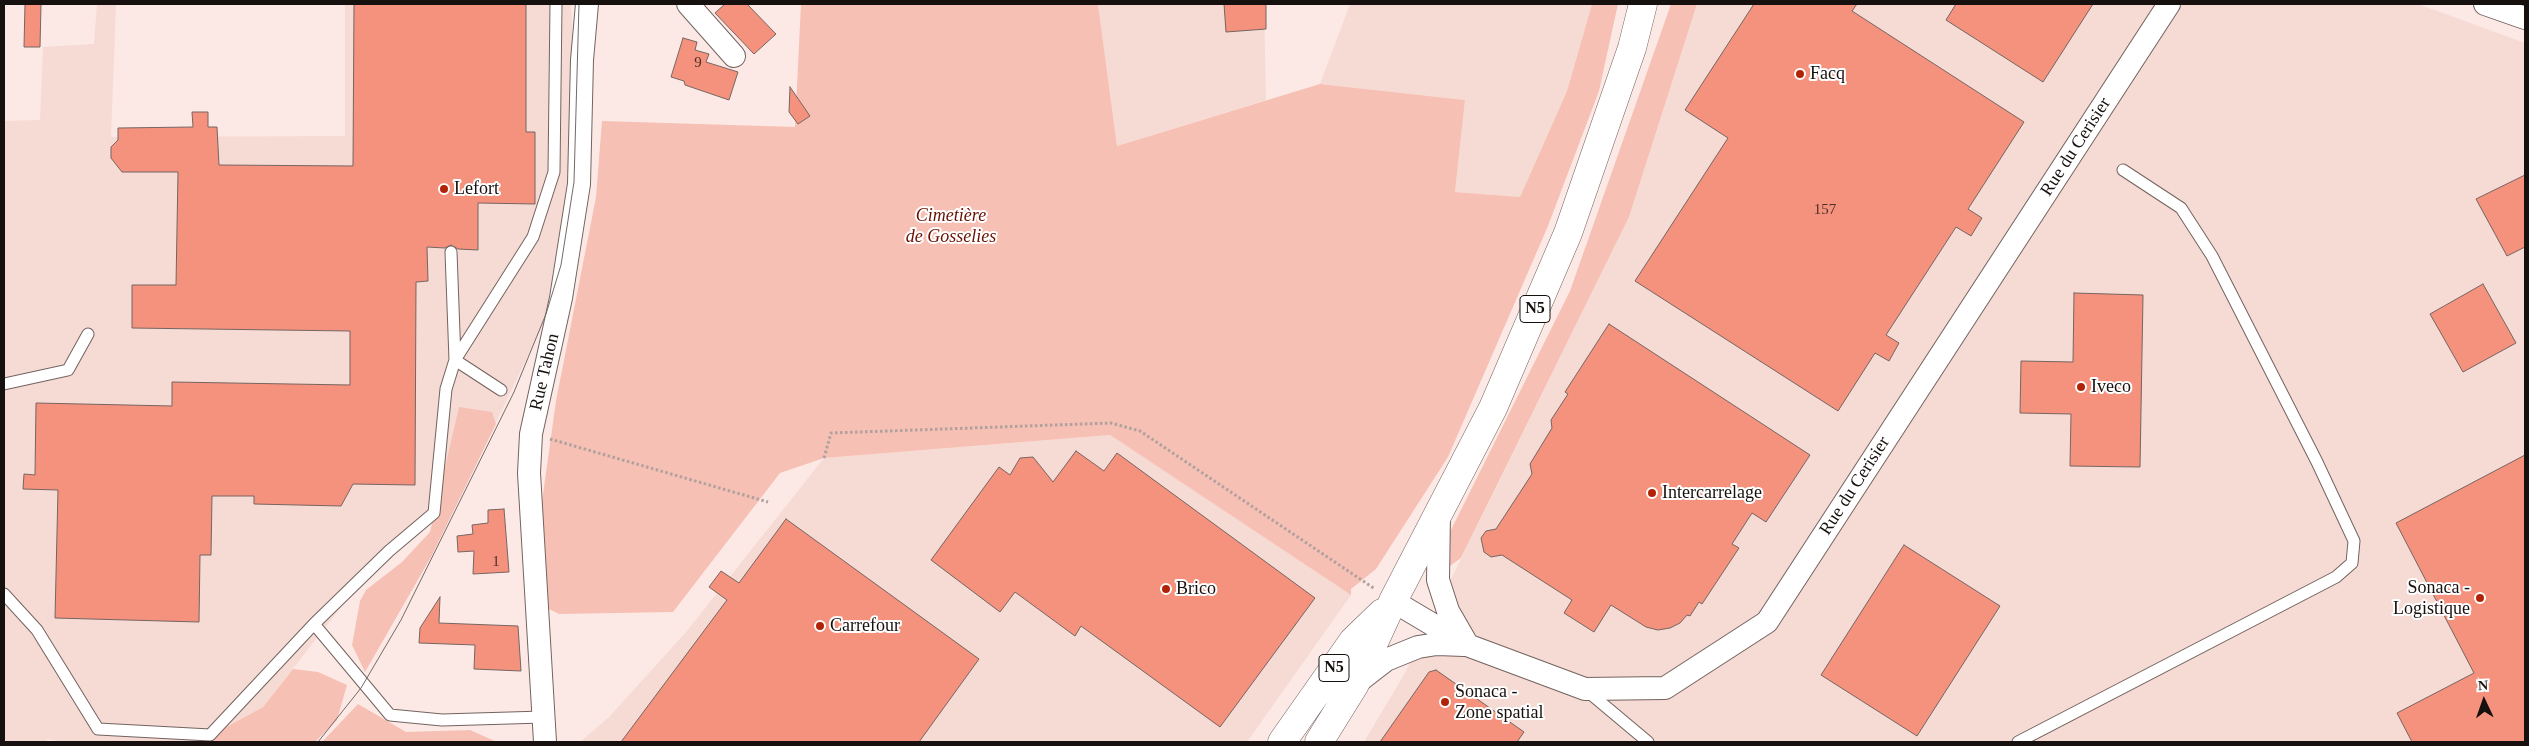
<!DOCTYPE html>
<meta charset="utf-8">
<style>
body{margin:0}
#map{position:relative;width:2529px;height:746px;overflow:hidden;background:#fce9e5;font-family:"Times New Roman",serif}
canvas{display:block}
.frame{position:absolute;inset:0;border:5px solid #16100e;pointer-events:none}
.north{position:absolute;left:2459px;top:676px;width:50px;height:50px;-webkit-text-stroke:4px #fff;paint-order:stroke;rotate:357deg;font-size:14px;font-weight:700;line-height:20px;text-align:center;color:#16100e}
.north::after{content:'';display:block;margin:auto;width:18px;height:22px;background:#16100e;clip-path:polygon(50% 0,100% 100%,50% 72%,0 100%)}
</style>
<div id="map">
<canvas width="2529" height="746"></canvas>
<div class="frame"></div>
<div class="north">N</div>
</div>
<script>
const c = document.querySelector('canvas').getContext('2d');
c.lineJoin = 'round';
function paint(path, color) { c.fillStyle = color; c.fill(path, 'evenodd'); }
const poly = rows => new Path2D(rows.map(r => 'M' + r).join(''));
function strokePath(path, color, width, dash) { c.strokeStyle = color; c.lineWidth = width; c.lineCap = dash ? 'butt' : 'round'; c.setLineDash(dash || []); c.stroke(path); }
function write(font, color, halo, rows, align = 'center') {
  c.font = font + ' "Times New Roman",serif'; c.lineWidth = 4; c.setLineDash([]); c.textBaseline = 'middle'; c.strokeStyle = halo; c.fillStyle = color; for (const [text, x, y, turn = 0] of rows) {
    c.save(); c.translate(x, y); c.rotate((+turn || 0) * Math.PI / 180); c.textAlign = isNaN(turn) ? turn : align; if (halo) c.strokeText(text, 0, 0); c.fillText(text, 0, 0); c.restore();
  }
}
const built = poly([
 [97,4,116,4,111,137,345,136,345,4,571,4,579,179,542,326,460,498,373,566,263,707,199,742,64,742,47,739,47,742,4,742,4,121,40,120,43,47,94,44],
 [1098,4,1264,4,1266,100,1117,146],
 [1350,4,1592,4,1567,91,1520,197,1455,192,1465,100,1320,84],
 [1697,4,2418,4,2525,43,2525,742,1364,742,1405,673,1629,217],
 [1110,435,1351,595,1247,742,580,742,609,717,687,631,824,458]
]);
const green = poly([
 [801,4,1098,4,1117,146,1320,84,1465,100,1455,192,1520,197,1567,91,1592,4,1618,4,1599,91,1548,226,1448,457,1376,569,1351,589,1351,595,1110,435,824,458,780,473,673,612,559,614,549,609,539,523,556,401,596,197,602,121,795,127],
 [1671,4,1697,4,1629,217,1461,558,1447,568,1439,554,1570,291],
 [459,407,492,412,496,424,431,557,365,672,352,645,360,601,366,590,402,562,430,532],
 [293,669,318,672,347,685,337,720,315,742,199,742,263,707],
 [358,704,406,732,470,730,497,742,322,742]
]);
const building = poly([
 [25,4,41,4,40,47,24,47,25,4],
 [354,4,526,4,526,132,535,132,535,204,478,203,478,250,458,249,451,245,445,248,427,247,428,281,416,282,415,485,353,484,341,506,254,504,254,496,212,496,211,555,200,555,199,622,55,618,58,490,23,489,24,474,35,475,36,403,172,406,172,382,350,385,350,331,132,328,132,285,176,285,178,172,122,172,111,158,111,147,118,140,118,128,193,127,192,112,208,112,208,127,217,127,219,165,353,166,354,4],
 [725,4,747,4,776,34,754,54,715,13,725,4],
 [1224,4,1266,4,1266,29,1226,32,1224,4],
 [1754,4,1857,4,1852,11,2024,122,1968,209,1982,218,1971,236,1956,227,1886,335,1899,343,1889,361,1875,353,1838,411,1635,281,1728,138,1685,110,1754,4],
 [1956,4,2093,4,2043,82,1946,20,1956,4],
 [683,38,697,42,695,50,709,54,706,62,738,72,729,100,685,85,684,81,671,77,683,38],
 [790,87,810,116,798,124,789,112,790,87],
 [2525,175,2525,247,2507,256,2476,199,2525,175],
 [2483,284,2516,343,2463,372,2430,314,2483,284],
 [2074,293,2143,295,2140,467,2070,466,2071,414,2020,413,2021,361,2073,362,2074,293],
 [1609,324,1810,455,1766,522,1752,513,1732,544,1739,548,1702,604,1699,602,1690,616,1687,615,1680,623,1670,628,1658,630,1646,627,1611,605,1594,632,1564,613,1572,600,1502,555,1491,557,1484,552,1481,538,1486,531,1496,529,1532,474,1530,464,1552,428,1551,420,1568,394,1565,392,1609,324],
 [1076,451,1104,471,1117,453,1315,598,1220,727,1081,626,1075,636,1015,592,1000,612,931,560,999,467,1010,475,1020,458,1033,457,1053,482,1076,451],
 [2525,455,2525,742,2412,742,2397,713,2474,673,2396,523,2525,455],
 [504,509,509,572,473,574,474,551,458,552,457,536,473,534,472,525,488,523,488,510,504,509],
 [786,519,979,659,919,742,621,742,727,600,709,587,721,571,739,583,786,519],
 [1904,545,2000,606,1917,736,1821,675,1904,545],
 [440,597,439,623,518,626,521,671,474,669,475,645,419,643,420,628,440,597],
 [1436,670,1524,732,1517,742,1380,742,1429,672,1436,670]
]);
const path = poly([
 [550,439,768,502],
 [824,458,831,433,1111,423,1140,431,1375,589]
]);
const service = poly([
 [4,384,68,370,88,334],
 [501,390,455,360,533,237,554,172,556,4],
 [4,594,37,630,98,729,210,735,314,624,390,715,442,720,543,717],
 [314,624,389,551,434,513,446,389,455,360,451,252],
 [1586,690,1648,742],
 [2018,742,2336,577,2352,563,2354,541,2317,462,2212,256,2181,208,2123,170]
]);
const minor = poly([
 [688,4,734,56],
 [2485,4,2525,18],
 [1439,513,1438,580,1448,611,1467,644],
 [1393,601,1467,645,1585,689,1665,688,1767,622,2169,4],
 [1355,684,1386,660,1418,647,1437,644,1464,645],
 [545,742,529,473,531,434,561,298,579,184,582,60,587,4]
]);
const primary = poly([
 [1282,742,1353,641,1382,613],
 [1319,742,1355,684,1393,601,1493,408,1568,233,1632,48,1643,4]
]);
const tram = poly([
 [318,742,361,688,401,620,514,392,546,314,561,265,574,182,579,4]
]);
const markers = [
 [1800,74,5,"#b02306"],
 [444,189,5,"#b02306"],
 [2081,387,5,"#b02306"],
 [1652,493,5,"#b02306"],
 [1166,589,5,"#b02306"],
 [2480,598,5,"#b02306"],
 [820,626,5,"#b02306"],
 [1445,702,5,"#b02306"]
];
const numberNames = [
 ["9",698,63],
 ["157",1825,210],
 ["1",496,562]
];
const shields = [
 [1535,309,30],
 [1334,668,30]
];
const shieldNames = [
 ["N5",1535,309],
 ["N5",1334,668]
];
const poiNames = [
 ["Facq",1810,74],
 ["Lefort",454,189],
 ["Iveco",2091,387],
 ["Intercarrelage",1662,493],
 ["Sonaca -",2470,588,"right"],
 ["Logistique",2470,609,"right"],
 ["Brico",1176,589],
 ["Carrefour",830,626],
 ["Sonaca -",1455,692],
 ["Zone spatial",1455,713]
];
const streetNames = [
 ["Rue du Cerisier",2076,147,-57],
 ["Rue Tahon",545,372,-77],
 ["Rue du Cerisier",1855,486,-57]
];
const parkNames = [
 ["Cimetière",951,216],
 ["de Gosselies",951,237]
];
paint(built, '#f6dad4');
paint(green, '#f7c0b4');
paint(building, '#f5927e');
strokePath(building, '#766562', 1);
strokePath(service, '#73635f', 13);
strokePath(minor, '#73635f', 24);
strokePath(primary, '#73635f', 29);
strokePath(path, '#b0a19e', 3, [2.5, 2.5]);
strokePath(service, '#fff', 11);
strokePath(minor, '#fff', 22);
strokePath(primary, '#fff', 28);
strokePath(tram, '#746966', 1);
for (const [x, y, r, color] of markers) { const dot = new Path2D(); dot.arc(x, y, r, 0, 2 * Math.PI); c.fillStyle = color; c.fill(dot); strokePath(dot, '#fff', 2); }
write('15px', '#4e302a', null, numberNames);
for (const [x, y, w] of shields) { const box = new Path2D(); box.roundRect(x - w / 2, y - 13.5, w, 27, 4); c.fillStyle = '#fff'; c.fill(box); strokePath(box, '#16100e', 1); }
write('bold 16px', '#16100e', null, shieldNames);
write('18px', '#16100e', '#fff', poiNames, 'left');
write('18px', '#16100e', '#fff', streetNames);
write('italic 18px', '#681002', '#fff', parkNames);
</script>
